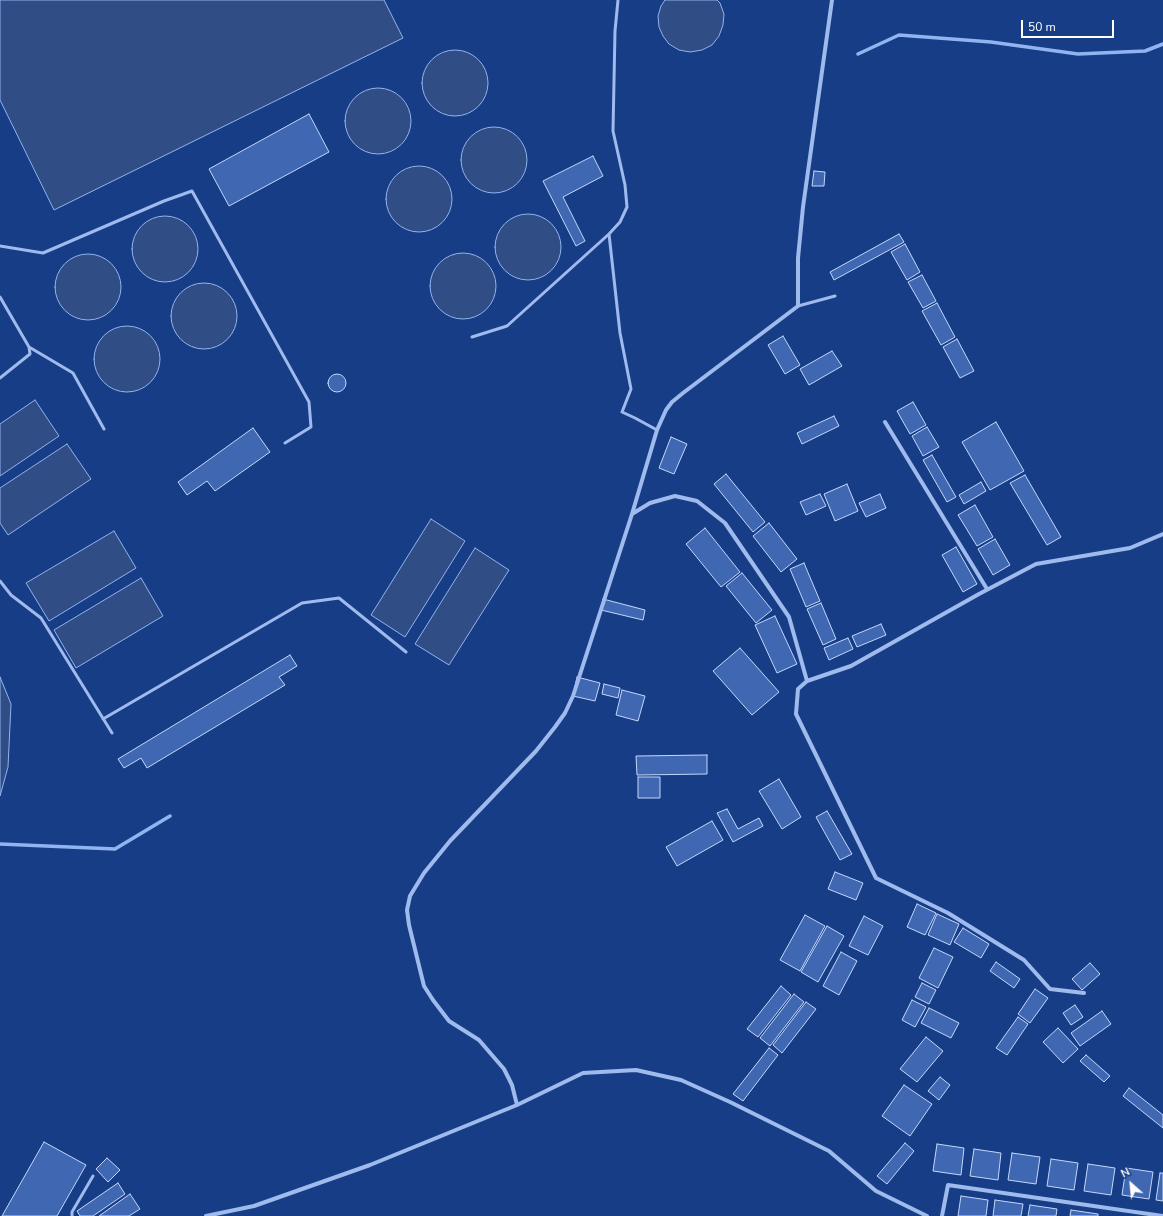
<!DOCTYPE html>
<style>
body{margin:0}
#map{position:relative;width:1163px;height:1216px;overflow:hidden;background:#183d87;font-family:"Nunito Sans",sans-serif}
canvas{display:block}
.north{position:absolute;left:1111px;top:1164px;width:40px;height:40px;-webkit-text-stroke:3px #183d87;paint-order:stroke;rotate:333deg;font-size:11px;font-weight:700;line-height:16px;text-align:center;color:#fff}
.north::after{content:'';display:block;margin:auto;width:14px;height:18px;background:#fff;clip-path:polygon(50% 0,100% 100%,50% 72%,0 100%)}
.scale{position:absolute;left:1021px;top:20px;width:93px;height:18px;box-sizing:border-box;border:2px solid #fff;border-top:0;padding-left:5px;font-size:12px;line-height:14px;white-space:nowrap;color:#fff;-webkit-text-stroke:3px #183d87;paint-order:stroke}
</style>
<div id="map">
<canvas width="1163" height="1216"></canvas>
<div class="north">N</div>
<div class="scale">50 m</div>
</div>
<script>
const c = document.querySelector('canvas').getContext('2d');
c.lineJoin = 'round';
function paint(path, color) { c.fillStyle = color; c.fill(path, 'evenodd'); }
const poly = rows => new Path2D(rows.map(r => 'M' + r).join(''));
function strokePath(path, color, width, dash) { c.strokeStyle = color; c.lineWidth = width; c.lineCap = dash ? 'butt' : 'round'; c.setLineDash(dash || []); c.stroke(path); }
const water = poly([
 [0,0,384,0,403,38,54,210,0,100,0,0],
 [665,0,717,0,720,3,724,14,723,25,719,36,712,45,702,50,690,52,679,50,669,44,663,36,659,27,658,16,661,6,665,0],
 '422 83a33 33 0 1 1 66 0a33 33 0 1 1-66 0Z',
 '345 121a33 33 0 1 1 66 0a33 33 0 1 1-66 0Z',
 '461 160a33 33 0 1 1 66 0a33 33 0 1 1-66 0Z',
 '386 199a33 33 0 1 1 66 0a33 33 0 1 1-66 0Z',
 '495 247a33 33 0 1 1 66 0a33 33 0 1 1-66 0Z',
 '132 249a33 33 0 1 1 66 0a33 33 0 1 1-66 0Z',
 '430 286a33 33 0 1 1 66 0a33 33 0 1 1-66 0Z',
 '55 287a33 33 0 1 1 66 0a33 33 0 1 1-66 0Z',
 '171 316a33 33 0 1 1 66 0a33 33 0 1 1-66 0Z',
 '94 359a33 33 0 1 1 66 0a33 33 0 1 1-66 0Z',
 [35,400,59,436,0,476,0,424,35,400],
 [67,444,91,479,8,535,0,523,0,488,67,444],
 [431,519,465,541,405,637,371,615,431,519],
 [114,531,136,568,49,621,26,583,114,531],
 [475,548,509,570,449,665,415,644,475,548],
 [141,578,163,616,76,668,54,630,141,578],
 [0,677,11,704,8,767,0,796,0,677]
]);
const stream = poly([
 [858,54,899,35,991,42,1078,54,1145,51,1163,44],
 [0,844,115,849,170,816]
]);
const building = poly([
 [309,114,329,152,229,206,209,169,309,114],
 [593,156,603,176,563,197,585,241,576,246,543,181,593,156],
 [814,171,825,172,824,186,812,186,814,171],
 [899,234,904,242,834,280,830,272,899,234],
 [905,244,920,272,907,280,891,252,905,244],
 [922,275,936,301,923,308,908,282,922,275],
 [937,303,955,337,941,345,922,311,937,303],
 [783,336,800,365,785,374,768,345,783,336],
 [957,339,974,371,960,378,943,347,957,339],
 [832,351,842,366,809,385,800,369,832,351],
 '328 383a9 9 0 1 1 18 0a9 9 0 1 1-18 0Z',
 [913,402,926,425,910,434,897,411,913,402],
 [834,416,839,426,802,444,797,433,834,416],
 [996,422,1024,471,990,490,962,442,996,422],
 [927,427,939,447,923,456,912,436,927,427],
 [253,428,270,452,215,491,207,481,187,495,178,482,253,428],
 [671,437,687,444,674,474,659,468,671,437],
 [932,455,956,497,947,502,923,460,932,455],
 [726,474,765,522,753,532,714,484,726,474],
 [1025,475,1061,537,1047,545,1010,483,1025,475],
 [981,482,986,491,964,504,959,495,981,482],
 [847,484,858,511,835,521,824,494,847,484],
 [820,494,826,506,806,515,800,502,820,494],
 [880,494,886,508,866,517,859,503,880,494],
 [975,505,993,537,977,546,958,515,975,505],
 [769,523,797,559,781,572,753,536,769,523],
 [705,528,740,572,721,587,686,544,705,528],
 [995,539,1010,565,993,575,978,549,995,539],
 [956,547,977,584,963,592,942,555,956,547],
 [804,563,820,601,806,607,790,569,804,563],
 [742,573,772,610,756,623,726,586,742,573],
 [603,599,645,610,643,620,601,610,603,599],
 [821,603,836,639,823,645,807,609,821,603],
 [775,616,797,664,777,673,755,625,775,616],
 [881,624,886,635,857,647,852,636,881,624],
 [848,638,853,649,829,660,824,648,848,638],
 [740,648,779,692,752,715,713,671,740,648],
 [290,655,297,666,279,677,285,685,147,768,141,758,124,768,118,759,290,655],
 [577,677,600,683,595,701,573,696,577,677],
 [604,684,620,688,618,698,602,694,604,684],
 [622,690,645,696,638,721,616,715,622,690],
 [707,755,707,774,637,775,636,756,707,755],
 [638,777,660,777,660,798,638,798,638,777],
 [779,779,801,817,782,829,759,791,779,779],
 [727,809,738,829,759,818,763,826,733,842,717,813,727,809],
 [827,811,852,854,840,860,816,817,827,811],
 [712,821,723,840,677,866,666,847,712,821],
 [835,872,863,883,856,900,828,889,835,872],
 [917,904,936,913,925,935,907,927,917,904],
 [937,914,959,924,950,945,928,935,937,914],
 [805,915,825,926,800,971,780,960,805,915],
 [864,916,883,926,868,955,849,946,864,916],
 [827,926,844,936,818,982,801,972,827,926],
 [963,928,989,944,981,958,954,942,963,928],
 [934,948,953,957,938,988,919,978,934,948],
 [841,952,857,961,839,995,823,986,841,952],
 [996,962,1020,979,1014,988,990,971,996,962],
 [1090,963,1100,974,1082,990,1072,979,1090,963],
 [922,983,936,990,929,1004,915,997,922,983],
 [781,986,791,995,758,1037,747,1029,781,986],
 [1035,989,1048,998,1030,1023,1018,1014,1035,989],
 [794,994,804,1002,770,1046,760,1038,794,994],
 [912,1000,926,1007,915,1027,902,1020,912,1000],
 [806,1002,816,1009,782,1053,773,1045,806,1002],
 [1075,1005,1083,1017,1071,1025,1063,1013,1075,1005],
 [929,1008,959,1023,951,1038,921,1023,929,1008],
 [1102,1011,1111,1024,1080,1046,1071,1033,1102,1011],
 [1018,1017,1028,1024,1007,1055,996,1048,1018,1017],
 [1058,1028,1078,1049,1063,1063,1043,1042,1058,1028],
 [926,1037,943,1051,917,1082,900,1069,926,1037],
 [769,1048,778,1055,743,1101,733,1094,769,1048],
 [1086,1055,1110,1076,1104,1082,1080,1061,1086,1055],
 [940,1077,950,1085,939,1100,928,1091,940,1077],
 [904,1085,932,1104,910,1136,882,1116,904,1085],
 [1129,1088,1163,1115,1163,1128,1123,1096,1129,1088],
 [44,1142,86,1165,57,1216,2,1216,44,1142],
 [905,1143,914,1151,887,1184,877,1176,905,1143],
 [937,1144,964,1148,961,1175,933,1171,937,1144],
 [974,1149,1001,1153,998,1180,970,1176,974,1149],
 [1012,1153,1040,1157,1036,1184,1008,1180,1012,1153],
 [107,1158,120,1170,108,1182,96,1169,107,1158],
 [1051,1159,1078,1163,1074,1190,1047,1186,1051,1159],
 [1088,1164,1115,1168,1111,1195,1084,1191,1088,1164],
 [1126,1168,1153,1172,1149,1199,1122,1195,1126,1168],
 [1160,1173,1163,1173,1163,1201,1156,1200,1160,1173],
 [118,1183,125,1194,93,1216,80,1216,77,1211,118,1183],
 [130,1194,140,1209,129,1216,99,1216,130,1194],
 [961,1196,988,1200,986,1216,958,1216,961,1196],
 [995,1200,1023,1204,1021,1216,993,1216,995,1200],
 [1030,1205,1057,1209,1056,1216,1028,1216,1030,1205],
 [1071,1210,1098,1214,1098,1216,1070,1216,1071,1210]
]);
const lane = poly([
 [609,234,620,333,631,389,622,412,635,418,657,430],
 [0,246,43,253,164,201,192,191,309,402,311,427,285,443],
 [0,297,29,347,73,373,104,429],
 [798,306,835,296],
 [472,337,507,326,609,234,620,222,627,207,625,185,613,131,615,31,618,0],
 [0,378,30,354,29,347],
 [0,581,11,595,41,618,112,733],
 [103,719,302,603,339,598,406,652],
 [72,1216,72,1212,93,1176]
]);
const street = poly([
 [885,422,987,589],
 [632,514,650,503,675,496,697,501,725,523,789,617,807,681],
 [1084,993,1050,989,1024,960,948,913,876,878,796,714,798,689,807,681,851,666,979,594,1036,564,1130,548,1163,534],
 [517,1105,512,1085,504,1069,479,1040,449,1021,433,1000,424,986,409,925,407,910,410,896,424,873,450,841,536,751,555,727,565,713,573,696,632,514,657,430,666,410,672,402,683,393,798,306,798,258,803,207,832,0],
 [206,1216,254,1206,370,1165,517,1105,583,1073,636,1070,681,1080,730,1102,829,1151,876,1191,927,1216],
 [942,1216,948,1185,1163,1216]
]);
paint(water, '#314d85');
strokePath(water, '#91b4f0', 1);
strokePath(stream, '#91b4f0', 3.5);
paint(building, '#4067b1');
strokePath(building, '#c4d7fa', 1);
strokePath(lane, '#9fbaed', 3);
strokePath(street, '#9fbaed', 4);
</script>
